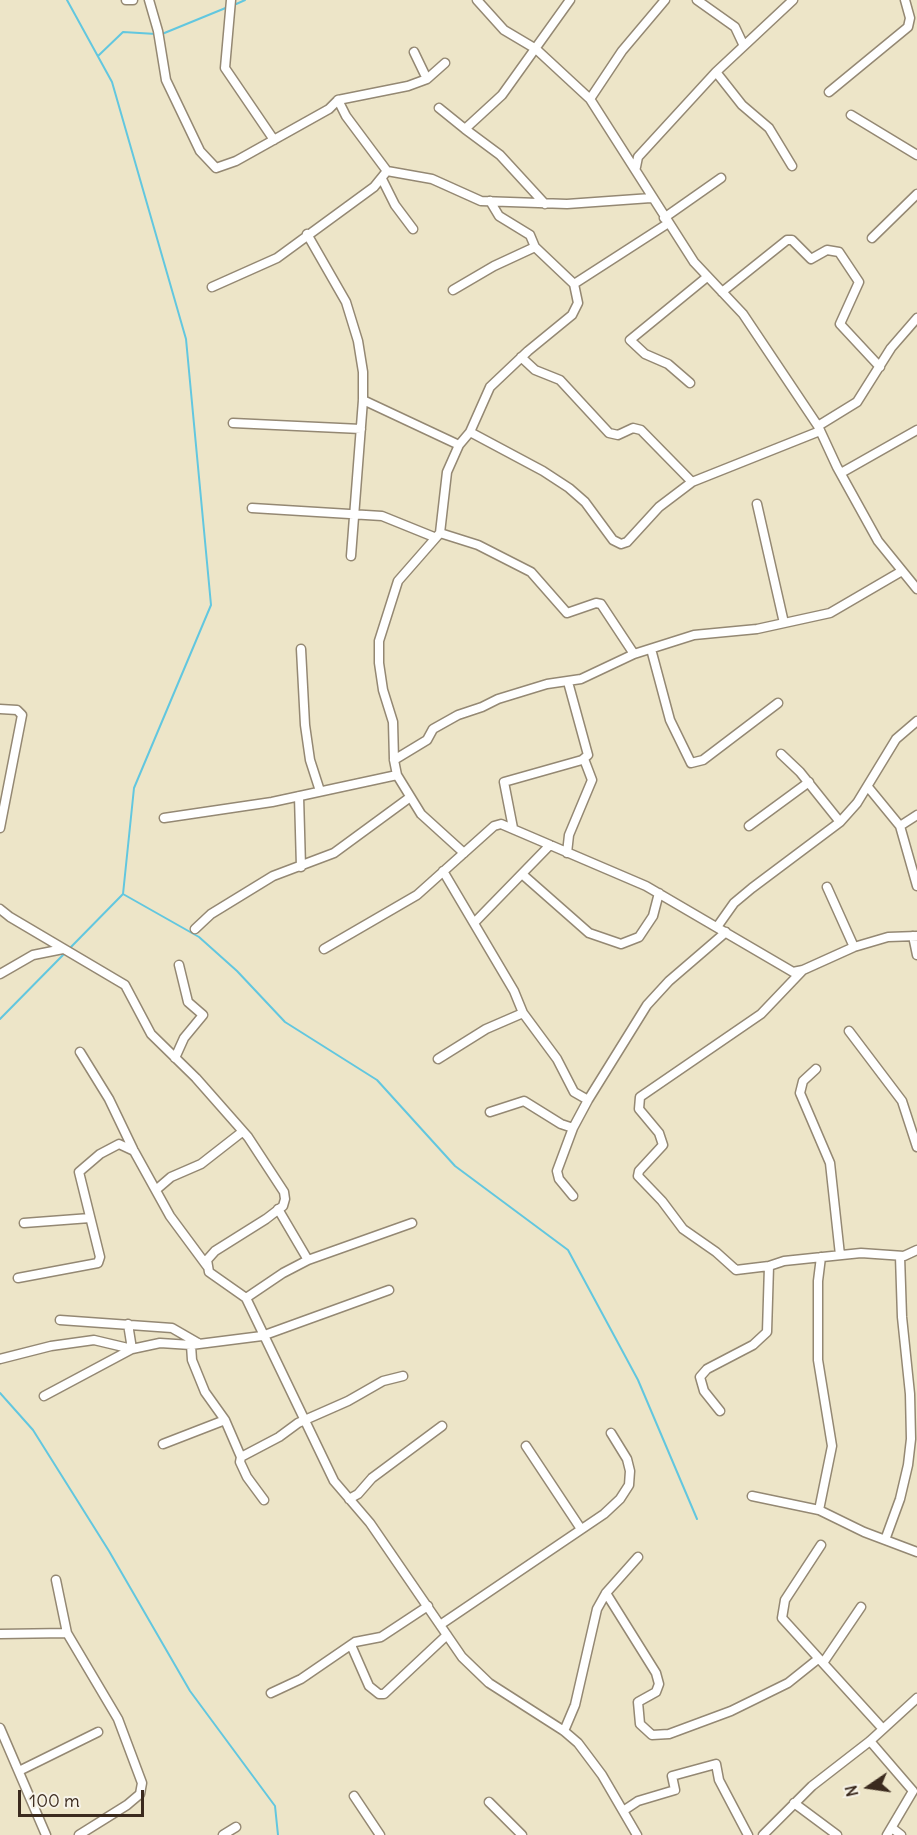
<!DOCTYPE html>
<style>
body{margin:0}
#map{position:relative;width:917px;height:1835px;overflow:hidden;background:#ede5c8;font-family:Delius,sans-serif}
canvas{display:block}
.north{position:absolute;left:839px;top:1757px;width:60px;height:60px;-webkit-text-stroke:4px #f7f3e8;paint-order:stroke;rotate:257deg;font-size:16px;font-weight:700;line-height:24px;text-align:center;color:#3b2a1e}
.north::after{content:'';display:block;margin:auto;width:21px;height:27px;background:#3b2a1e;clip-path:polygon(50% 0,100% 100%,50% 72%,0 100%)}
.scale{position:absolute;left:18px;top:1790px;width:126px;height:27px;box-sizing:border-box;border:3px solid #3b2a1e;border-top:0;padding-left:8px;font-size:18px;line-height:21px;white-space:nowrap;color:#3b2a1e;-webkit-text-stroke:4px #f7f3e8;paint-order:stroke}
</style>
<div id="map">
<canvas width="917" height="1835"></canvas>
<div class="north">N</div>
<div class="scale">100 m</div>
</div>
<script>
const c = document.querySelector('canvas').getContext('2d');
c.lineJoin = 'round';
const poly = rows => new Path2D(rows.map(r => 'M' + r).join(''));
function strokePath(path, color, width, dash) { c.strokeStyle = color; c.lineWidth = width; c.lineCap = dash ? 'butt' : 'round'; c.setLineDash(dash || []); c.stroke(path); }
const stream = poly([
 [67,0,112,82,186,339,211,605,134,788,123,894,69,949],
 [234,5,245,0],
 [162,34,228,7],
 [98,56,123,32,156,34],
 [123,894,199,937,237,971,285,1022,377,1080,455,1166,568,1250,638,1380,697,1519],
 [0,1019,65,953],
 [0,1393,33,1430,109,1551,190,1691,275,1806,278,1835]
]);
const street = poly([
 [126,0,133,0],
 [149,0,158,31,166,80,200,151,216,168,236,161,329,109,338,100,346,116,387,171,432,179,481,201,567,204,651,198],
 [231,0,225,68,274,140],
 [477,0,504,30,536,49,590,99,694,262,743,314,818,426],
 [697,0,735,27,743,44],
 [414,52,427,79],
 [716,72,742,105,769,128,792,166],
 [829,92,908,27,910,18,905,0],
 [590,99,622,51,665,0],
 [338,100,408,86,427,79,445,63],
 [439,108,465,129],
 [851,115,917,155],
 [636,167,638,157,716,72,793,0],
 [382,179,395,205,413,229],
 [490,201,499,216,530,235,535,247],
 [545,204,500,155,465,129,502,95,570,0],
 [664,218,721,178],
 [307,234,346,302,358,341,363,372,363,400,351,556],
 [872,238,917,194],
 [574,284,667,224],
 [212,287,277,258,374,187,387,171],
 [453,290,494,266,535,247,574,284,578,303,572,315,528,351,490,387,470,432,459,445,447,472,440,533,398,581,379,641,379,663,383,690,393,722,394,760,397,775,421,814,464,853],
 [722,292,787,240,792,240,811,259,827,250,839,252,859,282,840,324,880,367],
 [917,318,891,348,857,402,818,426,837,467,878,541,917,589],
 [521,357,535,370,560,380,609,433,618,435,633,428,641,430,692,482],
 [690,383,668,364,645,354,630,340,707,277],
 [363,400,459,445],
 [233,423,361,429],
 [470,432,543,471,569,488,585,502,613,540,621,544,627,542,659,507,692,482,820,431],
 [841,473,917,430],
 [757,504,784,623],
 [252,508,382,516,434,537],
 [440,533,478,545,531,572,567,613,596,603,601,604,634,654],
 [301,649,305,725,310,760,320,791],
 [651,649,670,720,691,763,703,760,778,703],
 [0,709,17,710,22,715,0,828],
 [781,754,800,772,840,822],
 [394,760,427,740,433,729,458,715,482,707,498,699,547,684,581,679,634,654,694,635,757,629,830,613,902,571],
 [868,787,900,826,917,886],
 [299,796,301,867],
 [164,818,272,802,397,775],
 [749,826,809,782],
 [900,826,917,815],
 [513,828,504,782,582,760,588,755,568,682],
 [567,853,569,835,592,780,584,759],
 [443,871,514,991,523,1013,557,1059,574,1092,588,1100],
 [522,874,589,933,621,944,639,937,653,916,659,893],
 [827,887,854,947],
 [0,909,10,917,125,985,151,1034,196,1078,248,1137,284,1192,285,1199,283,1206,266,1219,215,1251,207,1260,209,1272,246,1298,334,1481,370,1523,462,1657,489,1683,564,1731,578,1743,602,1775,637,1835],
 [474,923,550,845],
 [717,927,734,903,752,888,840,822,857,803,896,739,917,721],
 [195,929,211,914,273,876,334,853,409,798],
 [913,936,917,955],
 [324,949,417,895,494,826,501,824,646,886,793,972,803,970,854,947,888,937,917,936],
 [803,970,761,1014,640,1097,639,1109,659,1133,663,1145,639,1171,638,1176,662,1201,683,1229,716,1252,736,1270,769,1266,784,1261,861,1253,904,1256,917,1250],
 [0,974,33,955,63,949],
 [849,1031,902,1101,917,1147],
 [80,1052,109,1099,133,1149],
 [175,1058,184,1038,203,1015,188,1002,179,965],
 [438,1059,486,1029,523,1013],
 [816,1069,803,1081,800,1093,830,1163,840,1255],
 [490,1112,524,1101,561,1124,573,1128],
 [157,1189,171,1177,201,1164,242,1132],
 [573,1196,559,1179,557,1171,573,1128,588,1100,647,1005,669,981,726,932],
 [278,1209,308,1260],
 [24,1223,90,1218],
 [18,1278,98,1263,100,1257,79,1172,100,1154,119,1144,134,1151,170,1216,207,1266],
 [246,1298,283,1273,308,1260,412,1223],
 [60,1320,172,1328,198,1343],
 [191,1345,192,1360,205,1392,225,1420,241,1457],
 [0,1359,51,1346,94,1340,132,1349,128,1324],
 [44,1396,132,1349,160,1343,191,1345,262,1336,389,1290],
 [720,1411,704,1391,700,1377,707,1369,753,1345,767,1332,769,1266],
 [163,1444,225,1420],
 [526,1446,581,1529],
 [752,1496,819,1510,864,1532,917,1552],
 [349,1499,358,1494,372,1478,442,1426],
 [264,1500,247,1477,240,1462,241,1457,279,1437,298,1423,348,1401,383,1381,403,1376],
 [819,1510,832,1446,818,1360,818,1281,821,1257],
 [885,1540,900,1499,908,1465,911,1439,910,1394,902,1317,900,1256],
 [821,1545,785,1600,782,1618,883,1729],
 [56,1580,67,1633,118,1719,142,1783,140,1794,127,1805,79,1835],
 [606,1593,656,1673,659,1684,656,1692,638,1702,640,1724,652,1735,669,1734,731,1711,788,1683,818,1659],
 [440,1625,604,1514,620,1499,629,1485,630,1471,627,1459,611,1433],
 [0,1634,67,1633],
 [351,1645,369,1686,379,1694,384,1694,447,1635],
 [823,1663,861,1607],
 [271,1693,301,1679,355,1642,381,1637,428,1606],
 [0,1728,46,1835],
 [564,1731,575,1705,597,1609,606,1593,638,1557],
 [870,1741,913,1791,887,1835],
 [19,1771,98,1732],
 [354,1796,380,1835],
 [489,1802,522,1835],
 [794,1803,837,1835],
 [623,1811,638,1801,675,1790,672,1776,716,1764,719,1780,748,1835],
 [892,1828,901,1835],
 [223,1835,236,1827],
 [763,1835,812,1786,870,1741,917,1698]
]);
strokePath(stream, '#62c7df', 2);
strokePath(street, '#948873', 11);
strokePath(street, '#fff', 8);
</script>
